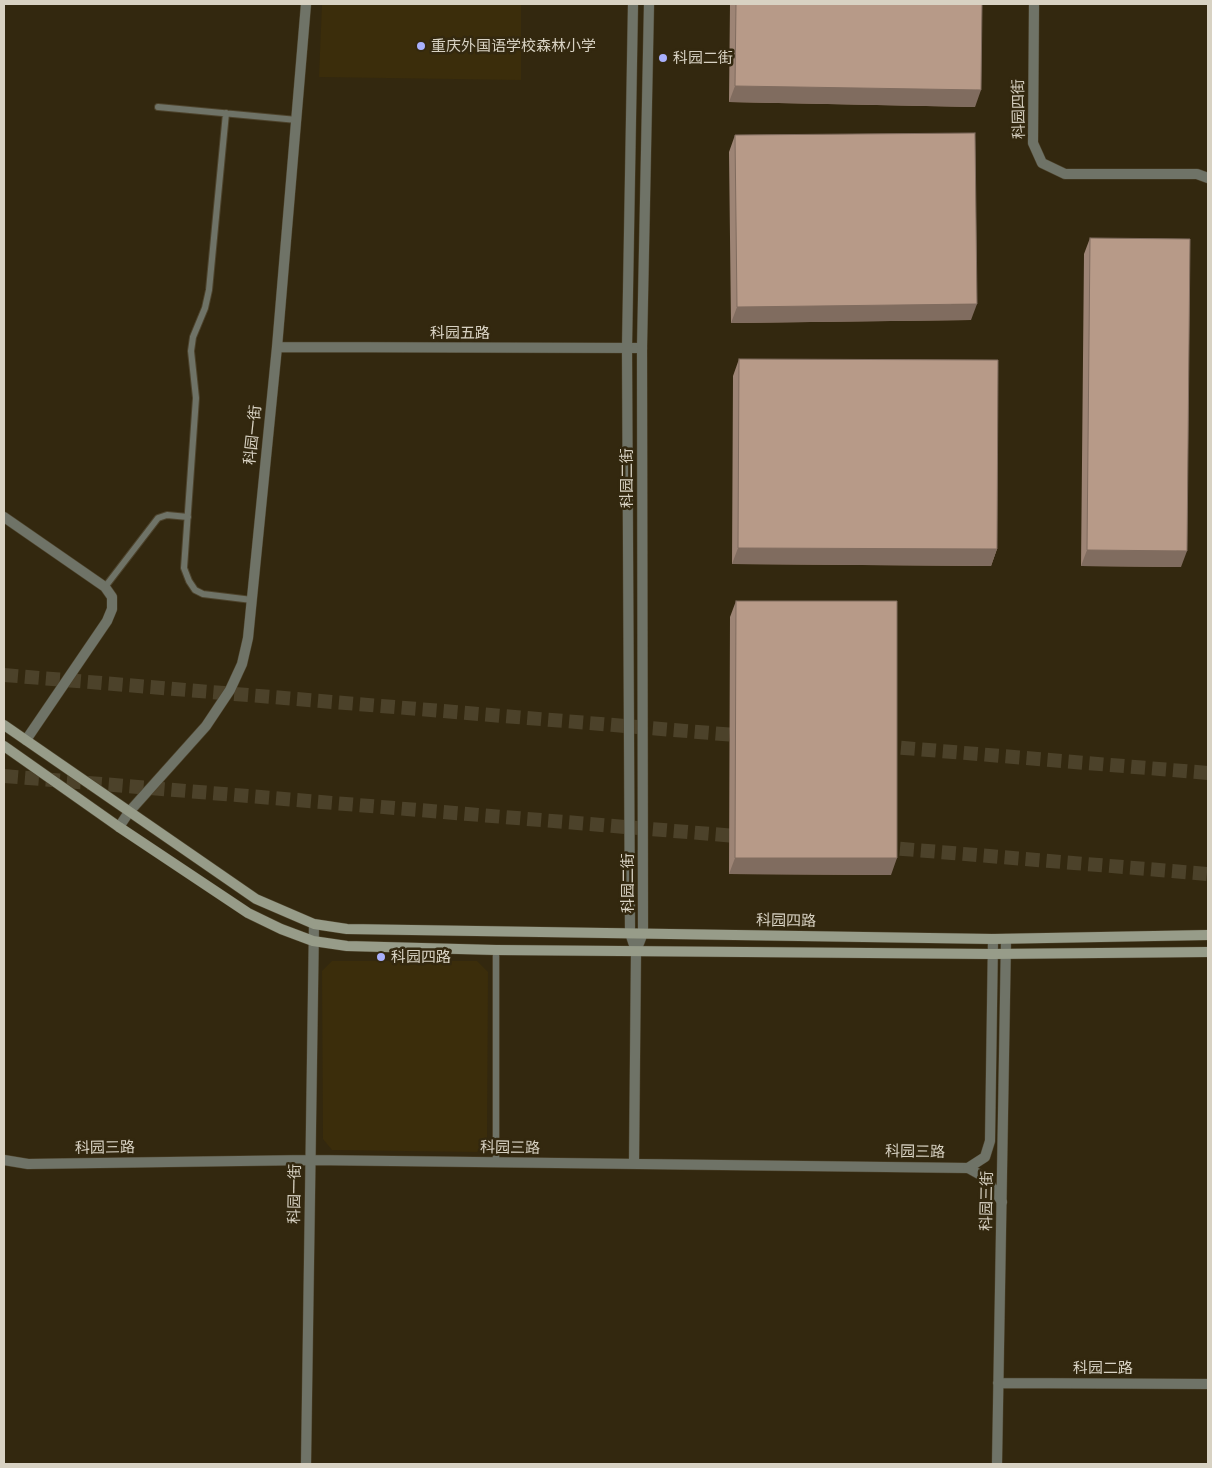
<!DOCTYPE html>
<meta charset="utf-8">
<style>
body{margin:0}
#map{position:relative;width:1212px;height:1468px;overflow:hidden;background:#33280f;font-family:Raleway,sans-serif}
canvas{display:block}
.frame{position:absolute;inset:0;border:5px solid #d8d2c3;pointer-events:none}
</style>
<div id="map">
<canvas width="1212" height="1468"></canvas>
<div class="frame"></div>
</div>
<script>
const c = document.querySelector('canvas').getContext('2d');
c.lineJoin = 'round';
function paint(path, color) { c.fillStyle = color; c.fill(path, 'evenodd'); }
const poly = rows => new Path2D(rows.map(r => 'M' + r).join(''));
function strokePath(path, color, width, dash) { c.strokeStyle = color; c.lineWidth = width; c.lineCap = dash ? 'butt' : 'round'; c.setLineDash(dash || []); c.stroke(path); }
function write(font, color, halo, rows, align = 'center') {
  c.font = font + ' Raleway,"Noto Sans SC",sans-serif'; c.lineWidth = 5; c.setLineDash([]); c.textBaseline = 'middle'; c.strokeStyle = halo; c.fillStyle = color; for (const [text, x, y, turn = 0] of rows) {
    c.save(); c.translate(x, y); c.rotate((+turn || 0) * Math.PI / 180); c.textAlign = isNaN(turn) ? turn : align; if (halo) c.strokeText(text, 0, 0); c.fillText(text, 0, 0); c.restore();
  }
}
const built = poly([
 [322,4,521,4,521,80,319,77],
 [332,961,477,961,488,972,487,1138,477,1152,332,1150,323,1139,322,971]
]);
const trunkTunnel = poly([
 [4,675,747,736],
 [880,746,1208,773],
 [4,776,748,837],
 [879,847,1208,874]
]);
const service = poly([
 [158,107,297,120],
 [226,113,209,290,205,308,193,337,191,351,196,398,184,568,189,581,195,590,203,594,252,600],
 [105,587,158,518,167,515,188,517],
 [496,1163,496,950]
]);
const minor = poly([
 [1034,4,1033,143,1042,163,1065,174,1197,174,1208,178],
 [277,347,642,348],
 [4,517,105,587,112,597,112,609,107,621,26,740],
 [119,827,129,812,206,726,230,690,242,664,248,638,277,347,306,4],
 [4,1160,28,1164,310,1160,968,1168,986,1178,1002,1202],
 [634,1164,636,951],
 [306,1464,314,924]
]);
const tertiary = poly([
 [633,4,627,348,630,933,636,951],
 [636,951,643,933,642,348,649,4],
 [968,1168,985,1157,990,1141,993,939],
 [998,1383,1208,1384],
 [997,1464,1006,939]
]);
const secondary = poly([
 [4,725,256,899,314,924,347,929,993,939,1208,935],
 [4,746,119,827,248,913,281,929,313,941,347,946,496,950,992,954,1208,952]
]);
const wall = poly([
 [730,4,982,4,975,107,729,102],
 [735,135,971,320,731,323,729,152],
 [1090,238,1181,567,1081,566,1084,254],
 [739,359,997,549,991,566,732,564,733,376],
 [736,601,891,875,729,874,730,617]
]);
const shadedWall = poly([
 [735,86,981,90,975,107,729,102],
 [977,304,971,320,731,323,737,307],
 [738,548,997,549,991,566,732,564],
 [1087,550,1187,551,1181,567,1081,566],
 [735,858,897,858,891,875,729,874]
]);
const building = poly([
 [736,4,982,4,981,90,735,86,736,4],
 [975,133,977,304,737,307,735,135,975,133],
 [1090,238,1190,239,1187,551,1087,550,1090,238],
 [739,359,998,360,997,549,738,548,739,359],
 [736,601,897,601,897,858,735,858,736,601]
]);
const markers = [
 [421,46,5,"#a9b0fc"],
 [663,58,5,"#a9b0fc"],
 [381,957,5,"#a9b0fc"]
];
const poiNames = [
 ["重庆外国语学校森林小学",431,46],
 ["科园二街",673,58],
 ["科园四路",391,957]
];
const streetNames = [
 ["科园四街",1019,109,-91],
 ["科园五路",460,333],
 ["科园一街",253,435,-84],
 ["科园二街",627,478,-90],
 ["科园二街",628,883,-90],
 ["科园四路",786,921,1],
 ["科园三路",105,1148,-1],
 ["科园三路",510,1148,1],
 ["科园三路",915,1152,1],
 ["科园一街",295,1194,-89],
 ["科园三街",987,1201,-89],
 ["科园二路",1103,1368]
];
paint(built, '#3b2d0b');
strokePath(trunkTunnel, '#4c422a', 14, [14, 7]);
strokePath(service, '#4d432c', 8);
strokePath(minor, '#4d432c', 11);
strokePath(tertiary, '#4d432c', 11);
strokePath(secondary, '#4d432c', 11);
strokePath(service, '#6f7367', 6);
strokePath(minor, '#6f7367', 10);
strokePath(tertiary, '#6f7367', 10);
strokePath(secondary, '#979c89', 10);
paint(wall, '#9d8475');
paint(shadedWall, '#806c5f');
paint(building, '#b79a88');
strokePath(building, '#806c5f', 1);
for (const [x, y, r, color] of markers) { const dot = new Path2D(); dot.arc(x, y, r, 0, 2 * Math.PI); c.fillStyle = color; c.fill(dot); strokePath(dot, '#33280f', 2); }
write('15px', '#d8d2c3', '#33280f', poiNames, 'left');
write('15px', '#d8d2c3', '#33280f', streetNames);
</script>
